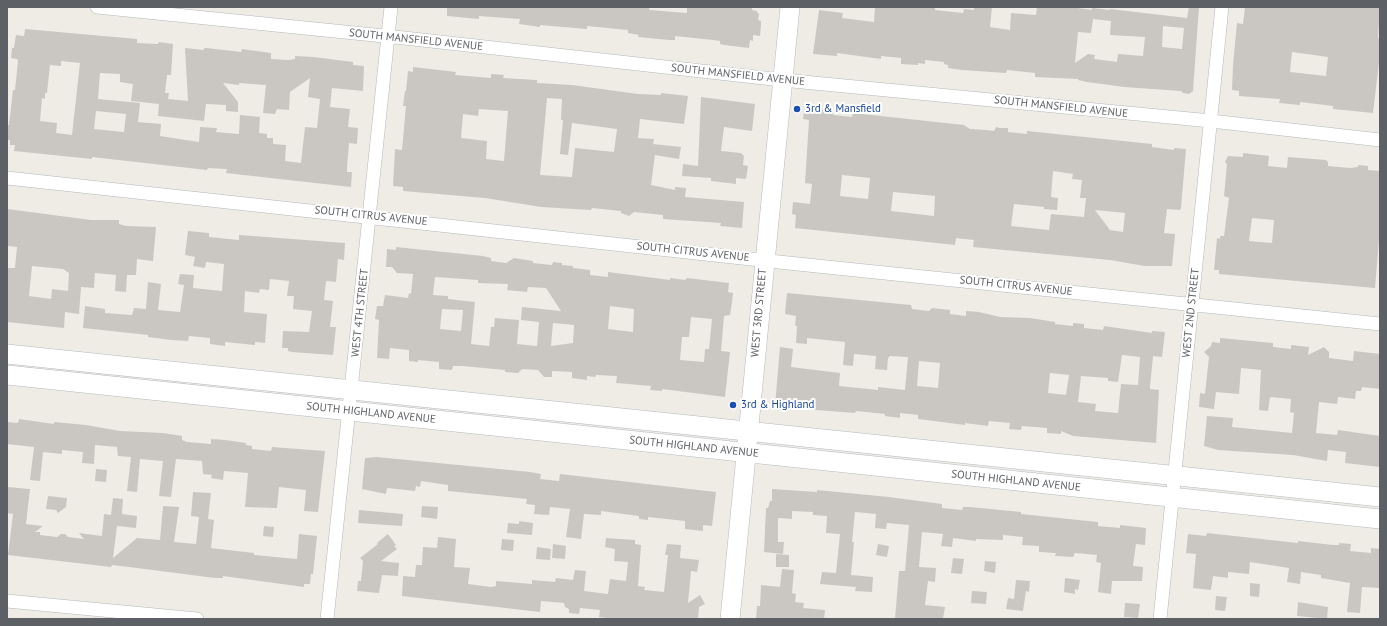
<!DOCTYPE html>
<style>
body{margin:0}
#map{position:relative;width:1387px;height:626px;overflow:hidden;background:#efece5;font-family:"PT Sans",sans-serif}
canvas{display:block}
.frame{position:absolute;inset:0;border:8px solid #5d6065;pointer-events:none}
</style>
<div id="map">
<canvas width="1387" height="626"></canvas>
<div class="frame"></div>
</div>
<script>
const c = document.querySelector('canvas').getContext('2d');
c.lineJoin = 'round';
function paint(path, color) { c.fillStyle = color; c.fill(path, 'evenodd'); }
const poly = rows => new Path2D(rows.map(r => 'M' + r).join(''));
function strokePath(path, color, width, dash) { c.strokeStyle = color; c.lineWidth = width; c.lineCap = dash ? 'butt' : 'round'; c.setLineDash(dash || []); c.stroke(path); }
function write(font, color, halo, rows, align = 'center') {
  c.font = font + ' "PT Sans",sans-serif'; c.lineWidth = 4; c.setLineDash([]); c.textBaseline = 'middle'; c.strokeStyle = halo; c.fillStyle = color; for (const [text, x, y, turn = 0] of rows) {
    c.save(); c.translate(x, y); c.rotate((+turn || 0) * Math.PI / 180); c.textAlign = isNaN(turn) ? turn : align; if (halo) c.strokeText(text, 0, 0); c.fillText(text, 0, 0); c.restore();
  }
}
const building = poly([
 [447,7,648,7,650,10,687,13,687,7,752,7,752,10,757,11,757,13,759,13,758,20,761,21,761,25,760,36,753,35,753,41,750,40,749,48,724,45,720,44,720,41,713,40,675,36,675,40,669,40,638,37,639,35,628,33,628,30,587,26,587,29,540,25,540,27,519,24,520,19,479,16,479,19,447,16],
 [875,7,935,7,935,10,963,13,964,9,974,10,974,7,992,7,990,27,1010,30,1011,13,1036,15,1037,7,1070,7,1092,10,1092,8,1110,10,1110,9,1187,18,1189,7,1199,7,1193,91,1189,94,1183,93,1181,91,1124,87,1087,82,1078,80,1078,79,1035,77,1035,73,1007,70,1006,73,962,70,948,68,948,65,944,64,944,62,925,60,925,64,918,63,918,65,901,64,901,58,881,56,881,59,837,53,837,56,813,54,819,10,843,13,842,18,874,22],
 [1093,19,1111,21,1110,35,1145,37,1143,56,1118,54,1117,62,1094,59,1095,55,1088,54,1075,63,1078,32,1091,33],
 [1163,26,1184,28,1182,49,1162,47],
 [1245,7,1380,7,1378,38,1380,38,1380,54,1373,113,1333,109,1333,106,1300,102,1300,105,1279,103,1280,99,1239,96,1239,91,1232,90,1233,65,1237,23,1243,24],
 [1292,52,1328,57,1326,76,1290,72],
 [25,29,137,39,137,43,158,44,159,42,173,44,171,75,167,75,165,93,169,93,168,99,188,101,185,48,204,50,204,48,207,48,241,52,242,49,271,53,271,59,289,60,295,59,295,56,314,57,353,62,353,65,364,66,363,91,332,88,330,107,350,109,348,127,358,128,357,144,349,143,347,167,347,172,352,172,351,187,226,173,227,169,208,168,207,170,92,157,92,159,14,151,15,145,10,145,10,140,7,140,7,125,9,125,13,90,15,90,18,61,17,59,11,58,12,48,14,48,16,35,24,36],
 [61,61,80,63,72,135,56,133,57,123,40,121,42,98,45,99,45,93,47,93,50,65,61,66],
 [100,73,120,74,120,82,133,84,131,101,159,104,158,116,204,121,206,104,226,105,226,111,238,112,238,102,223,83,239,85,239,83,266,85,263,113,275,114,277,109,289,110,290,92,310,78,308,97,320,99,317,128,305,127,301,163,285,161,286,145,273,144,273,138,267,138,267,134,259,133,260,117,240,115,239,134,216,132,217,128,200,127,199,142,160,136,161,124,138,122,140,103,98,99],
 [96,111,126,114,124,132,94,129],
 [413,67,456,72,455,75,491,78,491,74,504,75,503,78,537,80,537,83,572,85,638,94,661,95,661,93,688,96,684,124,640,119,638,138,654,139,653,144,681,147,679,159,655,155,651,185,675,190,675,187,686,188,685,197,744,202,742,228,720,226,721,223,663,219,663,215,634,212,629,216,621,213,621,211,592,208,591,210,541,207,485,198,403,191,403,187,393,186,395,149,402,150,406,106,403,106,405,91,406,91,408,71,413,72],
 [547,98,562,99,561,120,563,120,560,154,568,155,572,123,617,129,614,152,575,148,572,177,540,175],
 [479,109,508,111,504,161,486,159,487,141,461,138,463,114,478,116],
 [701,97,755,104,752,131,724,127,721,151,741,153,744,156,743,165,748,166,746,179,736,178,736,184,711,181,711,178,682,176,683,164,698,166],
 [805,107,833,110,833,115,852,117,853,113,964,125,970,129,986,130,994,131,996,127,999,128,1008,128,1008,132,1027,134,1027,131,1152,144,1152,147,1174,150,1174,148,1186,149,1181,208,1180,210,1167,209,1164,233,1175,234,1172,266,1145,266,1110,260,973,247,974,240,956,238,955,245,795,228,796,215,792,214,793,202,810,204,812,184,805,183,809,120,803,119],
 [1053,171,1073,174,1072,179,1082,180,1080,198,1086,198,1084,217,1051,214,1049,230,1011,226,1014,204,1044,207,1044,209,1057,210,1058,198,1051,197],
 [842,175,870,178,868,199,840,196],
 [893,192,935,196,934,216,891,211],
 [1095,210,1125,213,1123,232,1110,230],
 [1243,153,1269,156,1268,166,1287,168,1288,157,1326,160,1328,162,1328,166,1350,168,1358,167,1358,165,1368,166,1368,170,1380,171,1380,228,1375,288,1219,274,1219,270,1214,270,1217,238,1220,239,1220,236,1224,236,1229,198,1224,196,1227,164,1225,162,1228,156,1243,157],
 [1252,218,1274,220,1272,243,1249,241],
 [7,209,91,220,119,220,119,224,126,226,156,227,153,261,137,259,136,275,127,275,126,292,115,291,116,275,95,273,94,288,81,287,79,314,65,312,64,328,7,322,8,268,15,268,17,247,7,246],
 [32,266,63,269,69,273,68,291,52,289,51,299,29,296],
 [188,231,209,233,209,237,239,240,239,235,253,236,345,243,344,260,338,259,336,282,326,281,324,300,333,301,330,327,336,327,333,355,292,352,288,351,288,348,282,348,283,331,309,332,312,311,293,309,294,296,287,296,289,281,270,279,269,290,260,289,259,293,245,291,244,312,267,314,265,343,255,342,255,345,225,342,225,346,210,344,210,338,189,336,188,341,172,340,148,337,148,335,83,328,85,306,105,309,105,313,132,315,134,308,146,309,148,282,161,284,158,310,180,312,184,285,178,284,180,274,194,275,193,288,222,291,224,264,206,262,205,268,193,266,195,257,185,255],
 [396,247,483,256,491,258,491,261,506,263,514,258,533,261,533,263,552,265,553,262,562,263,562,265,573,266,573,268,590,270,590,275,608,277,608,272,670,280,670,278,685,280,687,278,729,283,728,292,733,293,732,302,730,315,724,316,721,351,730,352,725,397,662,389,662,391,650,390,651,386,616,383,617,376,596,375,595,377,587,376,587,380,572,378,572,372,552,371,552,377,544,377,538,370,522,369,518,373,505,372,505,370,462,366,453,366,452,370,439,369,439,362,418,360,418,362,409,361,409,350,390,348,389,359,377,358,379,320,375,319,377,306,383,306,385,295,408,298,409,293,411,294,413,274,397,273,392,267,386,267,387,249,396,250],
 [435,277,478,280,478,283,508,284,507,290,527,292,528,287,546,288,561,311,522,307,521,320,539,322,537,346,517,344,519,320,495,318,494,327,491,327,489,346,471,344,475,302,448,299,448,296,433,295],
 [610,306,634,309,633,332,608,329],
 [442,309,463,310,461,331,440,329],
 [691,317,712,319,709,349,705,349,704,362,680,360,682,337,689,337],
 [553,323,574,325,573,343,551,346],
 [787,293,911,305,912,309,929,311,932,308,950,310,950,314,966,316,966,311,979,312,1000,317,1030,318,1055,322,1055,324,1073,326,1073,323,1084,324,1084,328,1103,330,1104,326,1152,333,1152,331,1165,332,1162,357,1153,356,1150,387,1150,389,1159,390,1156,443,1073,436,1061,431,1061,434,1047,433,1047,428,1022,426,1021,430,1009,429,1010,423,989,421,988,426,965,423,965,425,918,419,918,415,900,413,900,418,885,416,885,414,856,411,855,413,790,408,775,405,780,347,793,349,791,367,840,373,839,386,878,390,878,387,905,390,908,357,890,356,888,358,887,370,875,369,876,356,854,354,853,366,843,365,845,342,807,338,807,344,796,343,797,326,795,326,796,316,785,314],
 [1122,355,1140,357,1138,385,1121,384,1118,413,1095,411,1096,404,1078,402,1081,376,1108,378,1108,381,1118,382],
 [919,361,940,363,938,388,917,386],
 [1050,373,1069,375,1066,395,1048,393],
 [1220,338,1273,343,1273,347,1291,349,1291,345,1309,347,1308,355,1324,347,1329,352,1329,358,1353,361,1354,351,1380,354,1380,389,1362,387,1361,391,1356,391,1355,399,1338,397,1337,404,1319,402,1316,433,1337,435,1338,430,1380,436,1380,467,1345,463,1346,452,1328,450,1327,461,1293,455,1218,450,1204,446,1207,416,1233,418,1232,427,1292,433,1294,413,1290,412,1291,399,1270,397,1268,411,1259,410,1261,370,1241,368,1239,394,1216,392,1214,409,1199,407,1200,393,1205,394,1209,357,1204,352,1211,346,1212,342,1220,343],
 [19,419,54,424,54,422,86,425,120,431,163,433,182,436,182,440,187,442,211,444,211,439,225,440,246,443,246,445,252,446,252,449,271,451,272,447,325,451,318,512,304,511,306,490,279,487,277,508,245,507,248,473,224,471,223,480,211,478,212,475,203,474,202,461,176,459,171,497,159,496,163,461,140,459,137,492,127,491,131,457,118,456,117,447,95,445,94,464,82,463,83,452,62,450,62,454,43,452,40,481,30,480,34,447,7,444,7,422,18,423],
 [377,457,530,472,541,474,540,479,559,481,560,474,716,492,712,526,703,525,703,531,685,529,685,521,648,517,648,520,639,519,639,516,601,511,601,515,584,514,581,539,566,537,570,509,550,507,549,515,534,514,535,505,526,504,527,499,448,491,448,485,421,481,420,487,416,486,415,491,387,488,386,494,362,489,365,458],
 [96,469,107,470,106,482,95,481],
 [7,487,30,489,26,524,43,526,35,532,40,532,40,535,57,537,61,534,65,534,68,537,84,539,79,533,102,536,104,514,111,515,113,498,123,499,122,514,137,516,136,528,117,526,113,558,137,538,160,540,163,506,179,507,174,542,196,544,199,517,191,516,193,492,211,493,208,519,214,520,211,548,254,553,254,555,297,559,299,534,317,536,313,574,311,574,310,584,304,584,304,587,223,576,223,578,215,578,137,568,112,565,111,567,8,555,13,514,7,513],
 [772,489,817,492,817,490,889,497,942,504,942,508,962,510,963,507,970,507,1021,512,1021,514,1098,522,1098,526,1120,528,1120,525,1146,528,1145,545,1136,544,1133,566,1143,567,1142,581,1112,581,1111,594,1098,592,1101,563,1096,562,1097,555,1075,553,1073,557,1055,556,1056,553,1039,552,1039,546,1022,545,1023,537,1003,535,1003,540,976,539,976,541,953,538,952,547,941,546,943,534,922,532,919,567,936,568,935,582,928,581,925,605,945,607,943,619,895,619,899,571,905,571,909,525,887,523,886,529,875,528,876,514,855,512,852,542,854,542,851,575,873,577,872,592,855,591,856,587,820,584,822,572,836,573,840,534,826,533,827,516,813,515,813,512,792,511,792,519,778,518,778,542,784,542,783,554,764,552,766,508,768,508,770,501,772,501],
 [48,496,67,498,66,507,58,513,56,510,46,509],
 [422,506,438,507,437,519,421,517],
 [359,510,403,514,402,526,358,523],
 [519,521,533,523,532,535,507,533,508,523,519,524],
 [264,526,274,527,273,537,263,536],
 [1207,533,1298,543,1298,541,1333,545,1339,545,1339,543,1351,544,1350,551,1371,553,1371,548,1380,549,1380,588,1362,587,1360,613,1347,612,1350,583,1321,578,1321,575,1301,572,1300,584,1287,582,1289,568,1250,562,1249,574,1228,572,1228,578,1213,576,1211,590,1193,588,1196,554,1186,553,1188,534,1206,536],
 [388,534,396,545,394,546,397,549,381,561,399,563,398,576,382,575,379,593,357,591,358,581,361,581,363,561,360,558,378,544,377,543],
 [438,537,456,539,454,567,470,568,468,584,491,587,496,586,496,581,532,584,532,580,555,582,556,578,573,580,575,570,586,571,584,591,608,594,610,579,626,581,628,562,614,561,615,549,605,547,606,538,635,540,635,544,641,545,638,586,645,587,644,590,664,592,668,555,665,555,667,544,681,545,680,558,699,560,697,572,691,571,688,603,700,595,705,604,699,607,698,619,615,619,599,617,600,610,580,608,579,614,569,613,569,609,565,607,564,603,541,601,540,612,402,596,403,576,415,577,416,565,422,565,423,547,437,548],
 [502,539,514,540,513,551,501,550],
 [553,544,566,546,565,559,552,558],
 [878,544,889,546,887,557,876,555],
 [537,547,551,549,550,560,536,559],
 [776,554,789,555,789,567,776,567],
 [953,558,964,559,962,574,951,573],
 [985,561,996,562,995,573,984,571],
 [782,569,794,570,792,593,796,594,795,602,804,603,803,608,825,610,824,619,756,619,757,606,760,606,761,585,780,587],
 [1065,578,1080,580,1078,590,1075,589,1075,594,1064,592],
 [1016,580,1030,581,1029,592,1026,591,1023,611,1006,609,1008,598,1014,599],
 [1250,583,1260,584,1259,597,1250,596],
 [972,591,987,592,986,604,971,603],
 [1216,596,1227,597,1225,611,1215,610],
 [1298,602,1328,607,1327,619,1297,616],
 [1125,603,1140,604,1138,618,1124,617]
]);
const street = poly([
 [97,7,404,38,782,80,1211,121,1380,140],
 [7,178,788,263,1380,324],
 [7,601,197,619],
 [327,619,391,7],
 [1160,619,1222,7]
]);
const secondary = poly([
 [7,354,1380,497],
 [7,375,1380,519],
 [730,619,790,7]
]);
const markers = [
 [797,109,4,"#1a4fb4"],
 [733,405,4,"#1a4fb4"]
];
const streetNames = [
 ["SOUTH MANSFIELD AVENUE",416,40,6],
 ["SOUTH MANSFIELD AVENUE",738,75,6],
 ["SOUTH MANSFIELD AVENUE",1061,107,6],
 ["SOUTH CITRUS AVENUE",371,216,6],
 ["SOUTH CITRUS AVENUE",693,252,6],
 ["SOUTH CITRUS AVENUE",1016,286,6],
 ["WEST 4TH STREET",360,313,-84],
 ["WEST 3RD STREET",759,313,-85],
 ["WEST 2ND STREET",1191,313,-84],
 ["SOUTH HIGHLAND AVENUE",371,413,6],
 ["SOUTH HIGHLAND AVENUE",694,447,6],
 ["SOUTH HIGHLAND AVENUE",1016,481,6]
];
const transitNames = [
 ["3rd & Mansfield",805,109],
 ["3rd & Highland",741,405]
];
paint(building, '#cac7c2');
strokePath(street, '#b5b7bb', 14);
strokePath(secondary, '#b6b9be', 20);
strokePath(street, '#fff', 13);
strokePath(secondary, '#fff', 19);
for (const [x, y, r, color] of markers) { const dot = new Path2D(); dot.arc(x, y, r, 0, 2 * Math.PI); c.fillStyle = color; c.fill(dot); strokePath(dot, '#fff', 1.5); }
write('11px', '#5d6065', '#fff', streetNames);
write('11px', '#164399', '#fff', transitNames, 'left');
</script>
